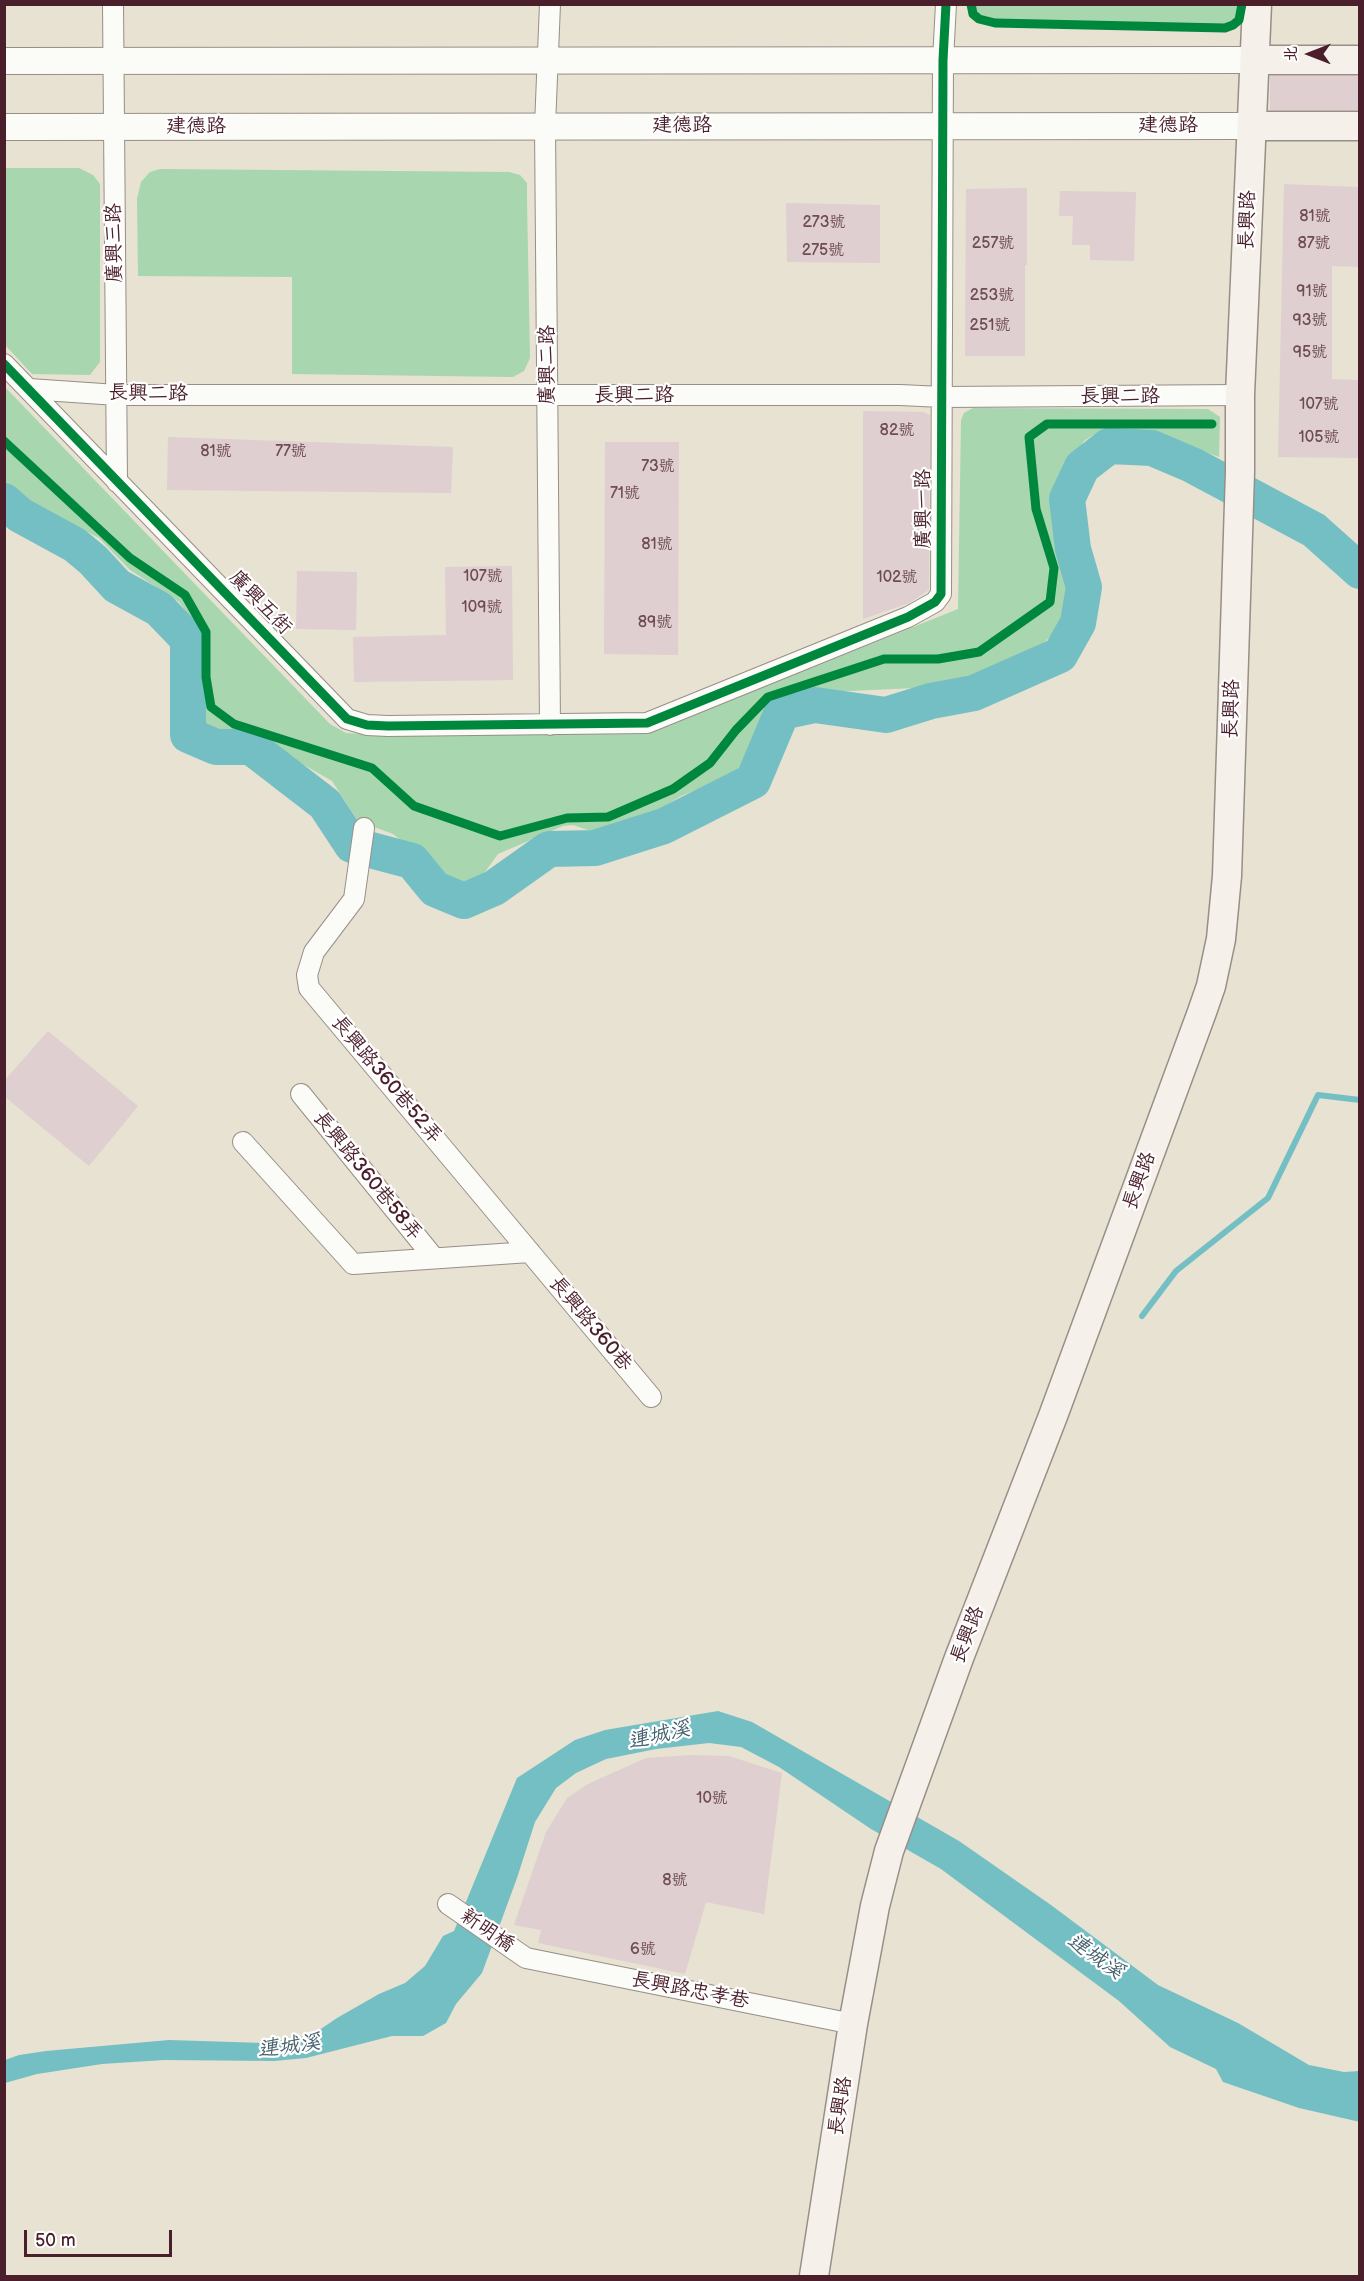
<!DOCTYPE html>
<meta charset="utf-8">
<style>
body{margin:0}
#map{position:relative;width:1364px;height:2281px;overflow:hidden;background:#e7e2d1;font-family:"Balsamiq Sans","LXGW WenKai TC",sans-serif}
canvas{display:block}
.frame{position:absolute;inset:0;border:6px solid #4a1f2b;pointer-events:none}
.north{position:absolute;left:1280px;top:24px;width:60px;height:60px;-webkit-text-stroke:4px #fff;paint-order:stroke;rotate:270deg;font-size:16px;font-weight:700;line-height:24px;text-align:center;color:#4a1f2b}
.north::after{content:'';display:block;margin:auto;width:21px;height:27px;background:#4a1f2b;clip-path:polygon(50% 0,100% 100%,50% 72%,0 100%)}
.scale{position:absolute;left:24px;top:2230px;width:148px;height:27px;box-sizing:border-box;border:3px solid #4a1f2b;border-top:0;padding-left:8px;font-size:18px;line-height:21px;white-space:nowrap;color:#4a1f2b;-webkit-text-stroke:4px #fff;paint-order:stroke}
</style>
<div id="map">
<canvas width="1364" height="2281"></canvas>
<div class="frame"></div>
<div class="north">北</div>
<div class="scale">50 m</div>
</div>
<script>
const c = document.querySelector('canvas').getContext('2d');
c.lineJoin = 'round';
function paint(path, color) { c.fillStyle = color; c.fill(path, 'evenodd'); }
const poly = rows => new Path2D(rows.map(r => 'M' + r).join(''));
function strokePath(path, color, width, dash) { c.strokeStyle = color; c.lineWidth = width; c.lineCap = dash ? 'butt' : 'round'; c.setLineDash(dash || []); c.stroke(path); }
function write(font, color, halo, rows, align = 'center') {
  c.font = font + ' "Balsamiq Sans","LXGW WenKai TC",sans-serif'; c.lineWidth = 4.5; c.setLineDash([]); c.textBaseline = 'middle'; c.strokeStyle = halo; c.fillStyle = color; for (const [text, x, y, turn = 0] of rows) {
    c.save(); c.translate(x, y); c.rotate((+turn || 0) * Math.PI / 180); c.textAlign = isNaN(turn) ? turn : align; if (halo) c.strokeText(text, 0, 0); c.fillText(text, 0, 0); c.restore();
  }
}
const green = poly([
 [972,5,1240,5,1237,19,1232,23,1225,25,994,22,980,18,974,14],
 [5,168,79,168,93,175,100,184,100,362,90,375,32,374,5,345],
 [160,169,509,172,520,175,527,183,527,200,530,358,524,371,513,377,292,374,292,277,138,276,137,199,141,182,150,172],
 [4,386,330,724,346,733,377,735,647,734,958,609,961,420,964,413,973,408,1208,409,1220,417,1219,457,1164,437,1150,434,1128,433,1093,435,1084,441,1064,477,1056,505,1060,540,1074,572,1074,598,1070,615,1045,642,994,669,969,680,938,687,804,693,785,697,768,716,760,748,731,776,681,796,618,835,609,837,573,825,563,826,498,854,477,883,471,887,463,887,393,834,358,821,332,781,264,742,239,735,207,737,201,734,197,725,196,703,197,649,188,614,179,602,130,570,99,538,17,495,5,484]
]);
const water = poly([
 [718,1711,752,1722,959,1841,1051,1905,1158,1985,1238,2023,1309,2065,1344,2072,1359,2071,1360,2122,1299,2108,1223,2082,1216,2069,1170,2047,1119,2001,941,1869,871,1829,779,1767,741,1747,709,1743,656,1749,606,1759,576,1773,556,1788,535,1822,517,1878,482,1973,456,2004,446,2023,423,2036,392,2036,306,2058,274,2061,164,2060,102,2064,37,2074,5,2083,5,2060,19,2055,46,2051,169,2040,264,2043,312,2035,337,2018,379,1994,405,1983,425,1966,443,1936,454,1931,517,1778,575,1740,605,1730]
]);
const stream = poly([
 [1142,1316,1176,1271,1268,1198,1318,1095,1360,1100]
]);
const river = poly([
 [4,501,20,515,75,545,93,560,117,586,159,609,188,639,188,735,216,747,251,747,325,804,352,845,412,861,435,889,464,901,494,888,549,849,595,848,664,826,753,781,782,712,815,705,886,715,931,701,974,693,1060,655,1078,623,1084,587,1073,549,1067,499,1082,467,1109,446,1152,448,1192,465,1314,530,1360,571]
]);
const building = poly([
 [1270,76,1359,76,1359,110,1270,110],
 [1284,184,1359,187,1359,267,1332,266,1332,379,1359,380,1359,458,1278,457],
 [1027,188,1027,265,1025,265,1025,356,965,356,966,189],
 [1060,191,1136,192,1134,261,1090,260,1090,245,1072,245,1073,216,1059,216],
 [786,203,880,205,880,263,787,262],
 [863,411,923,412,930,415,929,590,909,603,863,619],
 [168,437,453,447,451,493,167,490],
 [605,442,679,442,678,655,604,654],
 [512,566,513,680,354,682,353,637,446,635,445,567],
 [297,571,357,572,356,630,296,629],
 [48,1031,138,1106,89,1166,4,1096,4,1081],
 [689,1755,729,1756,782,1773,764,1914,706,1902,685,1974,538,1943,541,1930,514,1925,546,1832,567,1798,588,1784,646,1758]
]);
const minor = poly([
 [113,4,117,482],
 [550,4,545,126,550,725],
 [4,364,347,719,367,725,388,726,647,723,908,617,935,602,941,594,943,60,946,4],
 [29,389,117,395,900,395,942,397,1240,395],
 [364,828,354,899,314,952,307,975,309,988,651,1397],
 [301,1094,434,1258],
 [243,1142,353,1264,530,1252],
 [448,1904,526,1958,853,2024]
]);
const tertiary = poly([
 [4,61,1255,60],
 [4,127,1252,126]
]);
const secondary = poly([
 [1255,60,1360,60],
 [1252,126,1360,126],
 [814,2276,853,2024,875,1906,889,1851,959,1658,1053,1416,1202,1012,1211,986,1221,939,1227,876,1240,472,1240,395,1257,4]
]);
const cycleway = poly([
 [971,4,973,14,979,19,995,23,1225,28,1233,25,1239,20,1242,4],
 [4,364,347,719,367,725,388,726,647,723,908,617,935,602,941,594,943,60,946,4],
 [4,441,130,558,185,595,206,632,206,677,211,707,234,724,372,768,414,806,500,836,567,818,608,817,673,789,710,763,736,730,768,697,884,659,938,659,979,652,1050,602,1054,568,1036,509,1029,437,1047,424,1212,424]
]);
const numberNames = [
 ["81號",1315,217],
 ["273號",824,223],
 ["257號",993,244],
 ["87號",1314,244],
 ["275號",823,251],
 ["91號",1312,292],
 ["253號",992,296],
 ["93號",1310,321],
 ["251號",990,326],
 ["95號",1310,353],
 ["107號",1319,405],
 ["82號",897,431],
 ["105號",1319,438],
 ["81號",216,452],
 ["77號",291,452],
 ["73號",658,467],
 ["71號",625,494],
 ["81號",657,545],
 ["107號",483,577],
 ["102號",897,578],
 ["109號",482,608],
 ["89號",655,623],
 ["10號",712,1799],
 ["8號",675,1881],
 ["6號",643,1950]
];
const streetNames = [
 ["建德路",682,126],
 ["建德路",1168,126],
 ["建德路",196,127],
 ["長興路",1248,220,-88],
 ["廣興三路",115,243,-91],
 ["廣興二路",548,365,-90],
 ["長興二路",148,394,1],
 ["長興二路",634,396],
 ["長興二路",1120,397],
 ["廣興一路",924,509,-90],
 ["廣興五街",260,603,46],
 ["長興路",1232,709,-88],
 ["長興路360巷52弄",386,1080,50],
 ["長興路360巷58弄",367,1176,51],
 ["長興路",1140,1181,-70],
 ["長興路360巷",590,1324,50],
 ["長興路",968,1635,-69],
 ["新明橋",487,1931,34],
 ["長興路忠孝巷",690,1991,11],
 ["長興路",841,2106,-81]
];
const waterNames = [
 ["連城溪",659,1736,-13],
 ["連城溪",1095,1957,35],
 ["連城溪",289,2047,-8]
];
paint(green, '#a8d6af');
paint(water, '#74bfc4');
strokePath(stream, '#74bfc4', 6);
strokePath(river, '#74bfc4', 36);
paint(building, '#dfcfd0');
strokePath(minor, '#988e87', 22);
strokePath(tertiary, '#988e87', 28);
strokePath(secondary, '#988e87', 31);
strokePath(minor, '#fbfbf8', 20);
strokePath(tertiary, '#fbfbf8', 26);
strokePath(secondary, '#f5f1ea', 28);
strokePath(cycleway, '#00873e', 9);
write('16px', '#6f4b54', null, numberNames);
write('20px', '#4a1f2b', '#fff', streetNames);
write('italic 21px', '#46606d', '#fff', waterNames);
</script>
